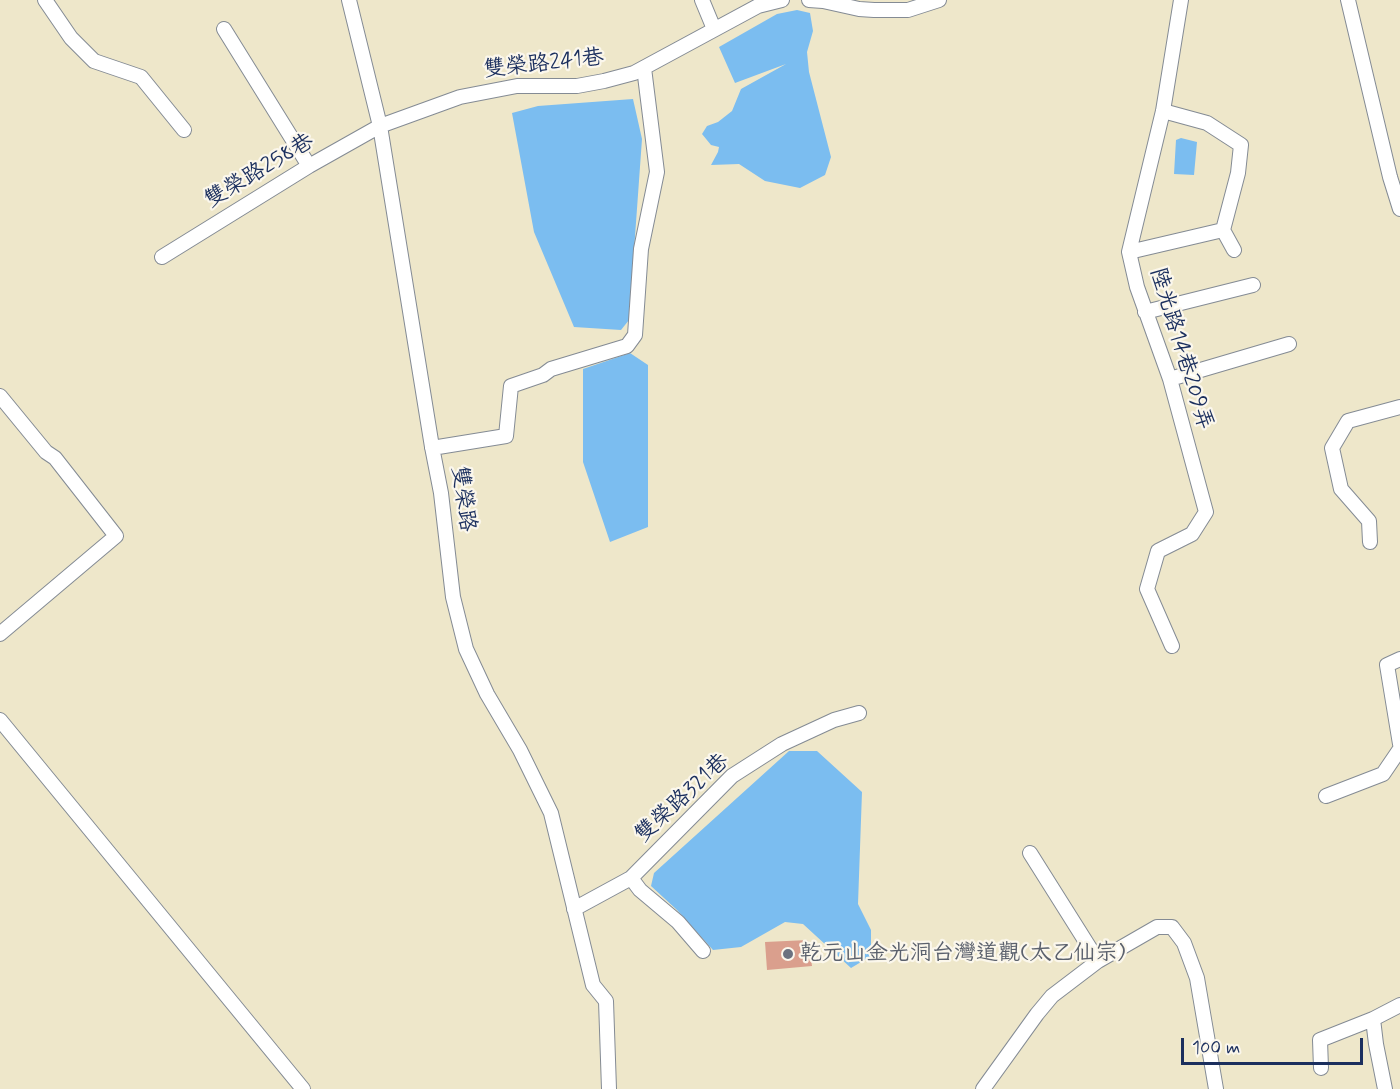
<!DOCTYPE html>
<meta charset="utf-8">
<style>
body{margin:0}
#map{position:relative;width:1400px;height:1089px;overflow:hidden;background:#eee7ca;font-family:Mynerve,sans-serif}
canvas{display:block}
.scale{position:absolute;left:1181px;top:1038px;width:182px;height:27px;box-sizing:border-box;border:3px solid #1b2f5e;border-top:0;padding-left:8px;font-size:18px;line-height:21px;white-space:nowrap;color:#1b2f5e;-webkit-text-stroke:4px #fbf7ec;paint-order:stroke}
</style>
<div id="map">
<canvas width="1400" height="1089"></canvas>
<div class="scale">100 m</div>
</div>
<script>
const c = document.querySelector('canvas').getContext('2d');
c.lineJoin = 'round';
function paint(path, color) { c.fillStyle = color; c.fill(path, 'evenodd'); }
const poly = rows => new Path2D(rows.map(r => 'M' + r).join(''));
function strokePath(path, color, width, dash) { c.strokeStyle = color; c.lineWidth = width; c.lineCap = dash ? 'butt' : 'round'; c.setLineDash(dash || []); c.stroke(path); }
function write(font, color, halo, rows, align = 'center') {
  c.font = font + ' Mynerve,"LXGW WenKai TC",sans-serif'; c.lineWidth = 4.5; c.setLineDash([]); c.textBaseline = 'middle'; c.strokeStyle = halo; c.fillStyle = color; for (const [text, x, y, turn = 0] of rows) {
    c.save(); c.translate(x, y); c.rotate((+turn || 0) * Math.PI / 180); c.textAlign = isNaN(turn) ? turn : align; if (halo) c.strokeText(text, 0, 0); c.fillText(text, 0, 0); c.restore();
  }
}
const water = poly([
 [797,10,810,13,813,31,807,52,809,72,831,157,825,175,800,188,765,181,739,164,711,165,718,152,719,147,711,145,702,134,707,126,718,122,732,111,741,89,786,64,735,83,719,47,777,14],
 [633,99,642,139,629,320,621,330,574,327,534,232,512,113,538,106],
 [1181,138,1197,142,1194,175,1174,174,1176,140],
 [630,353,648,365,648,527,610,542,583,462,583,369],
 [789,751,817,751,862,792,858,904,871,930,871,956,851,968,803,924,785,922,741,947,713,950,677,910,651,886,654,873]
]);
const building = poly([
 [808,940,812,966,767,970,765,942]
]);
const minor = poly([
 [45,0,71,38,94,61,141,77,184,130],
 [349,0,380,126,432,447,441,493,453,597,466,649,487,694,520,750,551,813,593,985,606,1001,609,1089],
 [702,0,714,29],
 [809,0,823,1,859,9,874,10,908,10,939,0],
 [1348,0,1390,177,1400,209],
 [224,29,309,166],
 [1223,230,1234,250],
 [1129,252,1223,230,1238,173,1241,145,1207,123,1163,111],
 [162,257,309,166,380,126,460,97,517,86,577,86,604,81,634,73,758,6,782,0],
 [1145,312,1253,285],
 [1170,379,1289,344],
 [0,396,46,452,55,458,116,536,0,634],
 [432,448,506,436,511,386,543,375,551,369,627,346,635,335,641,249,657,172,644,68],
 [1370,542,1369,521,1341,489,1332,448,1348,421,1400,407],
 [1172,646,1147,589,1158,551,1192,534,1206,512,1170,379,1137,287,1129,252,1163,111,1181,0],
 [1400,659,1387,665,1400,744],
 [0,720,303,1089],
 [1326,796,1383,774,1400,749],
 [1030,853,1098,961],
 [631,878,640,890,678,922,703,951],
 [574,909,631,878,732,776,782,744,834,720,859,713],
 [1321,1068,1320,1040,1373,1019],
 [983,1089,1037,1014,1052,996,1098,961,1157,927,1172,927,1184,943,1197,978,1216,1089],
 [1385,1089,1376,1044,1373,1019,1400,1005]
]);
const markers = [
 [788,954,6,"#6b7280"]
];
const streetNames = [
 ["雙榮路241巷",544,65,-6],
 ["雙榮路258巷",260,172,-31],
 ["陸光路14巷209弄",1180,349,73],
 ["雙榮路",462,499,82],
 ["雙榮路321巷",683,799,-43]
];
const worshipNames = [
 ["乾元山金光洞台灣道觀(太乙仙宗)",800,954]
];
paint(water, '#7bbdf0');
paint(building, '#da9f8d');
strokePath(minor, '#848b94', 16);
strokePath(minor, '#fff', 14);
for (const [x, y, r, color] of markers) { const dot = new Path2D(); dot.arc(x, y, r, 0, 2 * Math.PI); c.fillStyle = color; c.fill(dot); strokePath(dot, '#fbf7ec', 2); }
write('22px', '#1b2f5e', '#fbf7ec', streetNames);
write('22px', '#5b616d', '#fbf7ec', worshipNames, 'left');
</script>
